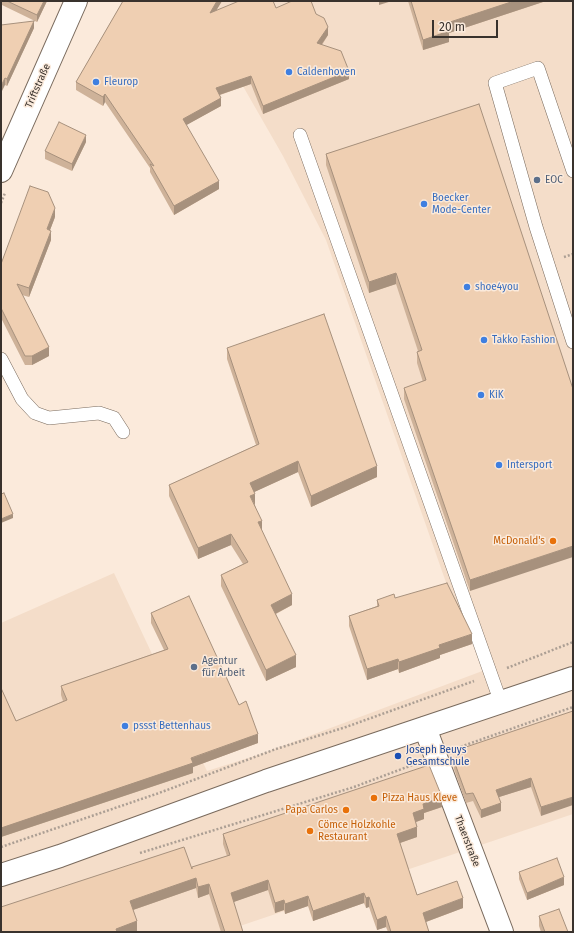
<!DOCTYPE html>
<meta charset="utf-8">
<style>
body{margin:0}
#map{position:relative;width:574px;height:933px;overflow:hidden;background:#fbeadb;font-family:"Fira Sans",sans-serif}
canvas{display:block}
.frame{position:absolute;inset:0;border:2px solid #39322d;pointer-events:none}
.scale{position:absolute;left:432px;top:20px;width:66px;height:18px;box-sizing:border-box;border:2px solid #39322d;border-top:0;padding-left:5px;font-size:12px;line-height:14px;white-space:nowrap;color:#39322d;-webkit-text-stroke:3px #fbeadb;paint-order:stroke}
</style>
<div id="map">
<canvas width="574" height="933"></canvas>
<div class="frame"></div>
<div class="scale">20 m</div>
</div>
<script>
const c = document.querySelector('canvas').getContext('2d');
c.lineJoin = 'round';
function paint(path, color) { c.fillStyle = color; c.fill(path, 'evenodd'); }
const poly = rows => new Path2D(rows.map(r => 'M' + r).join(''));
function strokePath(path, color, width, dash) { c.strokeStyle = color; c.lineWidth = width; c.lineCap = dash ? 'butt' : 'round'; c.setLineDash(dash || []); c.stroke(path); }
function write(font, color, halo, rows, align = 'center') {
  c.font = font + ' "Fira Sans",sans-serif'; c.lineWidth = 3; c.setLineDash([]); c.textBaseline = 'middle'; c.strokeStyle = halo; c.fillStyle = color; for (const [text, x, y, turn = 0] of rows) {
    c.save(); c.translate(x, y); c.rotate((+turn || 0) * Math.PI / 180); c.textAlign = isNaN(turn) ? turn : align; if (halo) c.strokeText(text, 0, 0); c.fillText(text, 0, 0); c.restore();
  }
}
const built = poly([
 [190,1,573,1,573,814,222,932,1,932,1,623,114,573,207,771,264,753,485,670,449,591,326,240,283,156,197,6]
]);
const path = poly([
 [1,203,5,193],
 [564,257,573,254],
 [507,668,573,642],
 [457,748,573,707],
 [1,847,159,793,276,749,346,727,474,681],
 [140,853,354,787,415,764]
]);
const service = poly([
 [300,135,501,703],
 [573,171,538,68,495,83,536,227,573,342],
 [1,359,22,399,35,413,49,418,99,413,114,418,123,432]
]);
const minor = poly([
 [425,728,502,932]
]);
const tertiary = poly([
 [1,171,76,1]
]);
const secondary = poly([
 [1,875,60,856,266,781,573,678]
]);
const wall = poly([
 [2,1,47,1,37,22,2,5],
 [123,1,222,1,216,10,276,8,316,14,328,35,322,45,349,79,263,114,251,84,220,95,221,106,186,125,219,189,174,215,150,172,150,168,105,102,103,106,76,90,76,82],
 [408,1,546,1,449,33,449,42,423,50],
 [1,25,34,28,7,86,5,85],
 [479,104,470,591,404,399,404,388,423,382,417,363,417,352,418,351,396,284,369,293,326,165,326,154],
 [86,142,72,171,45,159,45,151],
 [55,217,50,230,51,240,29,297,22,295,49,356,32,365,25,365,1,318,1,264],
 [227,348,377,477,311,507,298,472,254,492,255,505,262,531,292,605,276,614,296,667,266,681,221,586,221,575,243,564,231,545,198,559,169,496,169,485,256,445,227,359],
 [395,598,472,644,440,655,440,658,399,673,398,669,367,680,349,626,349,616,377,606,377,600],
 [151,613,239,705,258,743,193,767,193,773,1,837,1,688,16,721,63,701,61,695,61,686,164,650,151,623],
 [573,711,541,816,531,787,499,797,501,811,481,818,473,801,466,803,454,769,454,761],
 [442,807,424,813,424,819,416,822,417,837,400,843,417,895,463,908,426,922,429,932,388,932,386,927,377,930,369,907,366,908,364,903,313,921,308,906,285,914,284,910,275,913,268,890,233,902,243,932,221,932,209,894,198,898,196,888,133,910,137,932,1,932,192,867,227,856,223,844,223,834],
 [519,872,564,885,527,900,519,879],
 [539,916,568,932,541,932,539,926]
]);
const shadedWall = poly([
 [44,1,47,1,37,22,37,15],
 [217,1,222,1,210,21,210,13],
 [379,1,392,1,379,5],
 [514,1,546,1,449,33,449,42,423,50,423,40,447,23],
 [34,21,34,28,7,86,7,79],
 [328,27,328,35,317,51,317,43],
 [349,71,349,79,263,114,263,106],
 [251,76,251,84,216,96,216,88],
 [5,78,5,85,1,93,1,86],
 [105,94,105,102,103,106,103,97],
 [221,98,221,106,183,127,183,119],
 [86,135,86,142,72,171,72,164],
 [219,181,219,189,174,215,174,206],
 [55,208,55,217,47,238,47,229],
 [51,231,51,240,29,297,29,288],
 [396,273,396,284,369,293,369,282],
 [49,347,49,356,32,365,32,356],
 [298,461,298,472,250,494,250,483],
 [377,466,377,477,311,507,311,496],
 [255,494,255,505,250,496],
 [13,514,13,518,1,523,1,519],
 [262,521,262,532,258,522],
 [231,534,231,545,198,559,198,548],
 [573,546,573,557,470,591,470,580],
 [292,594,292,605,271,616,271,605],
 [472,634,472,644,440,655,440,658,399,673,399,662,439,645],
 [296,655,296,667,266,681,266,670],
 [398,659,398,669,367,680,367,669],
 [258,734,258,743,193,767,193,773,1,837,1,828],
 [531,778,531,787,496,798,496,790],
 [442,797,442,807,424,813,424,819,413,823,413,813,423,804],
 [573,797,573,805,541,816,541,807],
 [501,803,501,811,481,818,481,810],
 [417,827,417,837,397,844,397,834],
 [564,877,564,885,527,900,527,893],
 [196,878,196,888,130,911,130,901],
 [268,880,268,890,231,903,231,893],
 [209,884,209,894,198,898,198,887],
 [364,893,364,903,313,921,313,911],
 [308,896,308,906,285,914,285,904],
 [369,897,369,907,366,908,366,898],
 [463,898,463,908,423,923,423,913],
 [284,900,284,910,275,913,275,903],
 [386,916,386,927,377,930,377,920],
 [137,921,137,932,116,932,116,929]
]);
const building = poly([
 [7,1,44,1,37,15,7,1],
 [123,1,217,1,210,13,239,1,273,1,276,8,292,1,311,1,316,14,324,18,328,27,317,43,341,51,349,71,263,106,251,76,216,88,221,98,183,119,219,181,174,206,150,164,154,166,105,94,103,97,76,82,123,1],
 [411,1,514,1,447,23,449,31,423,40,411,1],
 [34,21,7,79,5,78,1,86,1,25,34,21],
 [479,104,573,389,573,546,470,580,404,388,426,380,417,352,422,350,396,273,369,282,326,154,479,104],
 [59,122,86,135,72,164,45,151,59,122],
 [30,186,48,192,55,208,47,229,51,231,29,288,17,284,49,347,32,356,25,356,1,308,1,264,30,186],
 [324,314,377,466,311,496,298,461,250,483,255,494,250,496,262,521,258,522,292,594,271,605,296,655,266,670,221,575,248,562,231,534,198,548,169,485,259,444,227,348,324,314],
 [4,493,13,514,1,519,1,494,4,493],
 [447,583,472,634,439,645,440,648,399,662,398,659,367,669,349,616,379,606,377,600,394,594,395,598,447,583],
 [189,596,239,705,246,701,258,734,191,758,193,763,1,828,1,688,16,721,67,700,61,686,168,649,151,613,189,596],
 [573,711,573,797,541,807,531,778,496,790,501,803,481,810,473,793,466,794,454,761,463,748,573,711],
 [429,765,442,797,423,804,424,809,413,813,417,827,397,834,417,895,457,881,463,898,423,913,429,932,391,932,386,916,377,920,369,897,366,898,364,893,313,911,308,896,285,904,284,900,275,903,268,880,231,893,243,932,225,932,209,884,198,887,196,878,130,901,137,921,116,929,117,932,1,932,1,907,184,847,192,869,192,867,230,855,223,834,429,765],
 [557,858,564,877,527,893,519,872,557,858],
 [559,909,568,932,545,932,539,916,559,909]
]);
const markers = [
 [289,72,4,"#3f7fe0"],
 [96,82,4,"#3f7fe0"],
 [537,180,4,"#5c6f8a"],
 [424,204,4,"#3f7fe0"],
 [467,287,4,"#3f7fe0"],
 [484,340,4,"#3f7fe0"],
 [481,395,4,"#3f7fe0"],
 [499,465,4,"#3f7fe0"],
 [553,541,4,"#e8710a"],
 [194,667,4,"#5c6f8a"],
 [125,726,4,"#3f7fe0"],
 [398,756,4,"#1a4fb4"],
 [374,798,4,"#e8710a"],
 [346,810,4,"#e8710a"],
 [310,831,4,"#e8710a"]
];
const shopNames = [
 ["Caldenhoven",297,72],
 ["Fleurop",104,82],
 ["Boecker",432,198],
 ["Mode-Center",432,210],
 ["shoe4you",475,287],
 ["Takko Fashion",492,340],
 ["KiK",489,395],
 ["Intersport",507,465],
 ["pssst Bettenhaus",133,726]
];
const streetNames = [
 ["Triftstraße",38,86,-66],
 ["Thaerstraße",467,841,69]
];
const serviceNames = [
 ["EOC",545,180],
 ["Agentur",202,661],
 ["für Arbeit",202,673]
];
const foodNames = [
 ["McDonald's",545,541],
 ["Pizza Haus Kleve",382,798,"left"],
 ["Papa Carlos",338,810],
 ["Cömce Holzkohle",318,825,"left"],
 ["Restaurant",318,837,"left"]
];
const transitNames = [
 ["Joseph Beuys",406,750],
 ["Gesamtschule",406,762]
];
paint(built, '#f4ddc9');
strokePath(service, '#796a5d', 14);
strokePath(minor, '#796a5d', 24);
strokePath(tertiary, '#796a5d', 24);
strokePath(secondary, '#796a5d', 24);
strokePath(path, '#ac9f94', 2.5, [2, 2]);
strokePath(service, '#fff', 13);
strokePath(minor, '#fff', 22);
strokePath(tertiary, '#fff', 22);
strokePath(secondary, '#fff', 22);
paint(wall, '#ceb299');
paint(shadedWall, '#a7917d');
paint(building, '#efcfb2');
strokePath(building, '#a7917d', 1);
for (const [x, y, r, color] of markers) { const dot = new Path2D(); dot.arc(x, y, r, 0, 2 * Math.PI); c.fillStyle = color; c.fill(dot); strokePath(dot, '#fbeadb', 1.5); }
write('10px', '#366cbe', '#fbeadb', shopNames, 'left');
write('10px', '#39322d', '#fbeadb', streetNames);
write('10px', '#4e5e75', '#fbeadb', serviceNames, 'left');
write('10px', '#c56008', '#fbeadb', foodNames, 'right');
write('10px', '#164399', '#fbeadb', transitNames, 'left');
</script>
